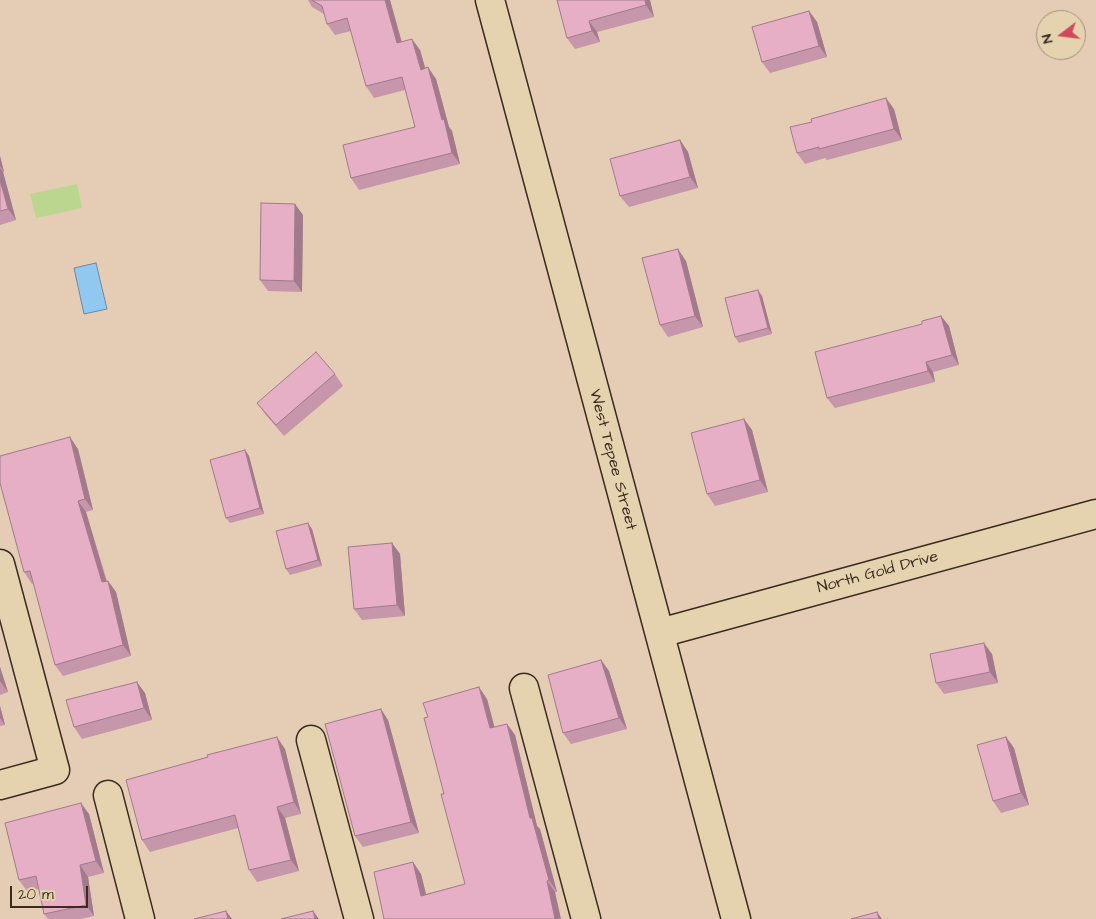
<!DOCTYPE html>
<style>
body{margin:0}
#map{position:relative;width:1096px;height:919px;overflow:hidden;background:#e5ccb4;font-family:"Architects Daughter",sans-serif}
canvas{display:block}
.north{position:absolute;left:1036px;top:10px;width:50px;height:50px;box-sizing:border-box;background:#e5d3b0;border:1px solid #a18f76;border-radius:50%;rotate:255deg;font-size:14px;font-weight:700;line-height:20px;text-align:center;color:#3b2a1e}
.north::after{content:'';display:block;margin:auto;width:18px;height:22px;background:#d1495b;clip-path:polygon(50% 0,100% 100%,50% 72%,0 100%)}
.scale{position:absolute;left:10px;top:886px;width:78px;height:22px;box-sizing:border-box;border:2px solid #3b2a1e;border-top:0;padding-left:6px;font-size:15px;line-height:18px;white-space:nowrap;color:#3b2a1e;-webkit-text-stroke:4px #e5d3b0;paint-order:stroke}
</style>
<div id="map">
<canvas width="1096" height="919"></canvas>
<div class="north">N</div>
<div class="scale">20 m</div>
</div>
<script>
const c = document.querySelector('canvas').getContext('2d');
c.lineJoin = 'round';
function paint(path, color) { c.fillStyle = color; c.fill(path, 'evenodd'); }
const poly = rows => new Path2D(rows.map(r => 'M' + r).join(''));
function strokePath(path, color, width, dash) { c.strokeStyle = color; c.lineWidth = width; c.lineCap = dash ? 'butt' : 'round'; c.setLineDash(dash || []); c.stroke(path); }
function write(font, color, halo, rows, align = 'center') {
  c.font = font + ' "Architects Daughter",sans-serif'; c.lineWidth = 4; c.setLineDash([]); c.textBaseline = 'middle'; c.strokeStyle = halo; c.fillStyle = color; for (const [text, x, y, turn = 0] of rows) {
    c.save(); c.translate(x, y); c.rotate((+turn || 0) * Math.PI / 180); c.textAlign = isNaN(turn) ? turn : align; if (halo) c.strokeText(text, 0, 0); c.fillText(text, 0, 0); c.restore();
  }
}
const green = poly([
 [77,184,82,208,36,218,30,194]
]);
const water = poly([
 [96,263,107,309,84,314,74,268,96,263]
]);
const minor = poly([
 [490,0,736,919],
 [0,564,55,770,0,785],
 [660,633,1096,514],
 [524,688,586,919],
 [311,740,359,919],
 [108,795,140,919]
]);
const wall = poly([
 [308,0,390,0,402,42,420,50,425,68,436,79,449,127,452,131,460,164,359,190,351,178,415,127,405,90,374,98,366,86,351,31,335,35,327,24,324,14,312,7],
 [557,0,650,0,654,17,597,32,600,42,575,49,567,38],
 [809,11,817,22,827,57,770,73,762,62],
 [894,109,902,140,827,160,825,158,805,164,797,153],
 [680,140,688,152,698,188,629,207,620,196],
 [0,156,4,172,3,172,16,220,0,225],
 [303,215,302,292,268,291,260,280],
 [686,261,703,327,668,337,660,325],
 [762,296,772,334,739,343,735,337],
 [941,316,949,326,959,365,933,372,935,382,835,408,827,398,922,324],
 [335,374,343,386,284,436,265,414,257,403],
 [744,419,752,430,768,492,715,506,707,494],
 [78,449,93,510,86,512,107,581,108,581,116,592,131,656,63,676,55,665,34,583,32,584,24,572],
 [245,450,249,456,264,514,230,523,226,518],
 [312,529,322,566,290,575,286,569],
 [392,543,400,554,405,616,362,620,354,609],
 [992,654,998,683,944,694,936,683],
 [601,660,609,671,627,729,571,744,563,733],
 [0,667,8,692,0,695],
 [145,693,152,720,82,739,74,727],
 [487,699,494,727,507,724,515,735,537,826,540,829,557,892,382,906,413,862,421,874,426,894,465,884,444,794],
 [0,706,5,725,0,726],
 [388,720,419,833,363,847,355,836],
 [1006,737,1014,748,1029,805,1001,813,993,801],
 [285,749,301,814,285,818,299,871,257,882,249,870,238,828,150,852,142,840],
 [89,814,104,873,88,877,94,916,81,919,48,919,44,914,39,889,27,891,19,880]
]);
const shadedWall = poly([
 [385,0,390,0,405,55,397,43],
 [645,0,650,0,654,17,646,5],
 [809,11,817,22,827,57,819,46],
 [589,21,597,32,600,42,592,31],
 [412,39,420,50,429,81,421,70],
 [428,67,436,79,449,127,452,131,460,164,452,153,442,120],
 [886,98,894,109,902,140,894,129],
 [680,140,688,152,698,188,690,177],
 [0,156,4,172,0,166],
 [0,168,3,172,16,220,8,209,0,180],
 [295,204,303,215,302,292,294,281],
 [678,249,686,261,703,327,695,316],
 [758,290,762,296,772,334,768,328],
 [941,316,949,326,959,365,952,355],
 [926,362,933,372,935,382,928,371],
 [744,419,752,430,768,492,760,480],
 [70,437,78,449,93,510,85,499],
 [245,450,249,456,264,514,260,508],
 [78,501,86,512,110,594,102,582],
 [308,523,312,529,322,566,318,560],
 [392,543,400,554,405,616,397,605],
 [108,581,116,592,131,656,123,645],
 [984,643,992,654,998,683,990,672],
 [601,660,609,671,627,729,619,718],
 [0,667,8,692,0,681],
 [137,682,145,693,152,720,144,708],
 [479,687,487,699,498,740,490,728],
 [0,706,5,725,0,718],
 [381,709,388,720,419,833,411,822],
 [507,724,515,735,537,826,540,829,557,892,549,880,530,818],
 [277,737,285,749,301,814,294,802],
 [1006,737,1014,748,1029,805,1021,793],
 [81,803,89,814,104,873,96,861],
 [277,807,285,818,299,871,291,860],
 [413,862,421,874,429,907,421,896],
 [80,865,88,877,94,916,86,905],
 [547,881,555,892,561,919,555,919],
 [226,911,232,919,228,919],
 [313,911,319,919,315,919],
 [877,912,882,919,879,919]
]);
const building = poly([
 [312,0,385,0,397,43,412,39,421,70,428,67,442,120,444,119,452,153,351,178,343,145,415,127,402,77,366,86,347,18,327,24,322,6,312,0],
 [557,0,645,0,646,5,589,21,592,31,567,38,557,0],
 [809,11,819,46,762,62,752,27,809,11],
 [886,98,894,129,819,149,819,147,797,153,790,127,812,122,811,119,886,98],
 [680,140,690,177,620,196,610,159,680,140],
 [0,180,8,209,0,211,0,180],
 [261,203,295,204,294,281,260,280,261,203],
 [678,249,695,316,660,325,642,258,678,249],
 [758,290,768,328,735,337,725,298,758,290],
 [941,316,952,355,926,362,928,371,827,398,815,352,922,324,922,321,941,316],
 [316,352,335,374,276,425,257,403,316,352],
 [744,419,760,480,707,494,691,433,744,419],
 [70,437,85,499,78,501,102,582,108,581,123,645,55,665,30,571,24,572,0,483,0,456,70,437],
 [245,450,260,508,226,518,210,460,245,450],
 [308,523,318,560,286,569,276,531,308,523],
 [392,543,397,605,354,609,348,547,392,543],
 [984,643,990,672,936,683,930,654,984,643],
 [601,660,619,718,563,733,548,675,601,660],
 [137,682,144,708,74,727,66,700,137,682],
 [479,687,490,728,507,724,530,818,532,818,549,880,547,881,555,919,384,919,374,872,413,862,421,896,465,884,441,794,444,794,424,718,428,717,423,703,479,687],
 [381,709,411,822,355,836,325,724,381,709],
 [277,737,294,802,277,807,291,860,249,870,235,815,142,840,126,780,208,757,207,755,277,737],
 [1006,737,1021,793,993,801,977,745,1006,737],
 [81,803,96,861,80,865,86,905,44,914,36,876,19,880,5,823,81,803],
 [226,911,228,919,194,919,226,911],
 [313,911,315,919,281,919,313,911],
 [877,912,879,919,851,919,877,912]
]);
const streetNames = [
 ["West Tepee Street",612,460,75],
 ["North Gold Drive",878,573,-15]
];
paint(green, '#bbd78f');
paint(water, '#91c8ef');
strokePath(water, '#6f899b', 1);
strokePath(minor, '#3b2a1e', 31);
strokePath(minor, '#e5d3b0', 28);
paint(wall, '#c696aa');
paint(shadedWall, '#a17a8b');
paint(building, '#e6afc6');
strokePath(building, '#a17a8b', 1);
write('16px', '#3b2a1e', '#e5d3b0', streetNames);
</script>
